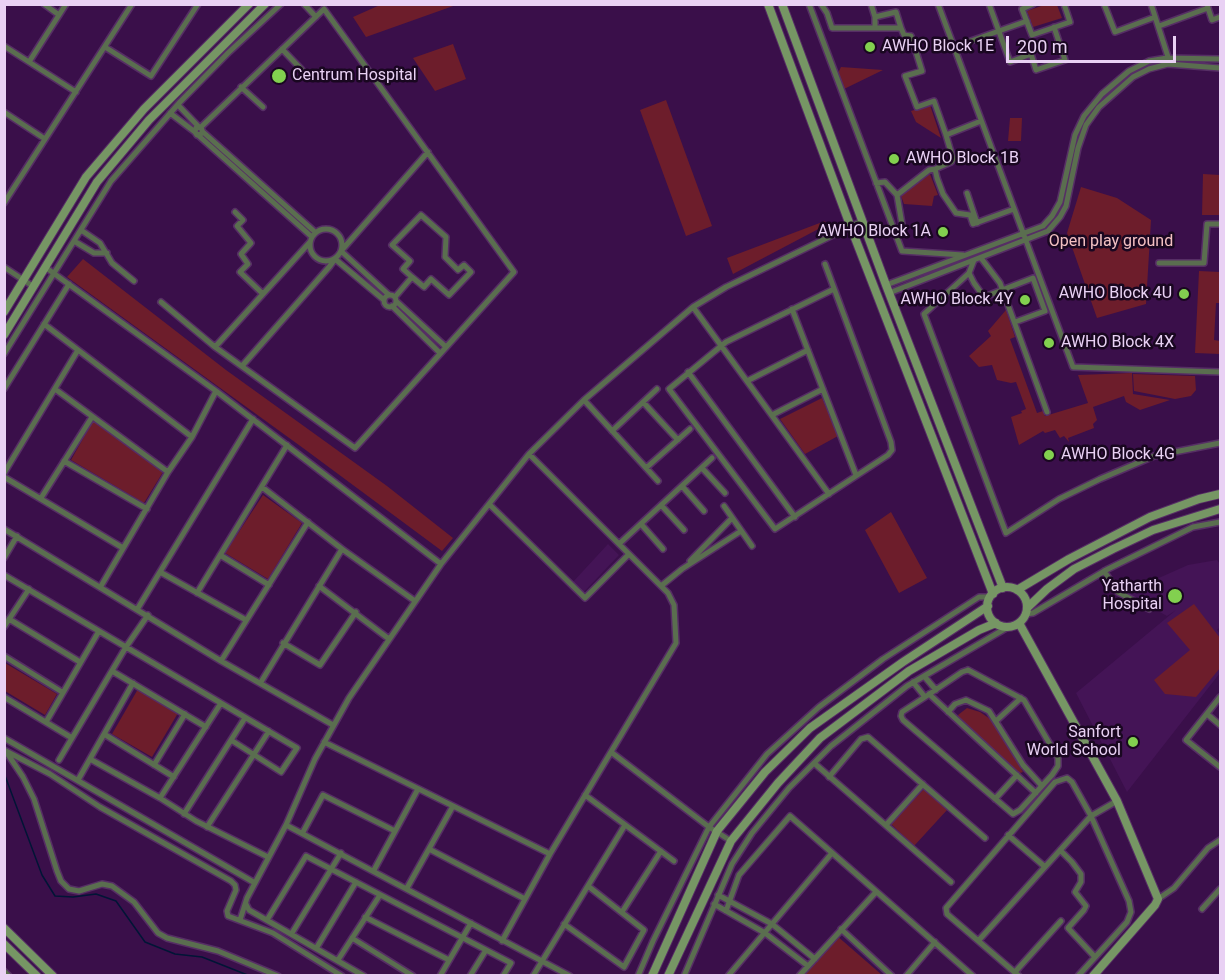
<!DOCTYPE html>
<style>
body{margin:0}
#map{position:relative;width:1225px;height:980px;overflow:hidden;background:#3a0f4a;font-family:Roboto,sans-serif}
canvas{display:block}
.frame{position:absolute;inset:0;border:6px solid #e9d1f4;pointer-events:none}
.scale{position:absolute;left:1006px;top:36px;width:170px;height:27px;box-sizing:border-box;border:3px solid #e9d1f4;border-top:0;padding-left:8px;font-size:18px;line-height:21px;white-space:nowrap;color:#e9d1f4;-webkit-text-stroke:4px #190720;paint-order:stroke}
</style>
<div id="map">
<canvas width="1225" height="980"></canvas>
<div class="frame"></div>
<div class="scale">200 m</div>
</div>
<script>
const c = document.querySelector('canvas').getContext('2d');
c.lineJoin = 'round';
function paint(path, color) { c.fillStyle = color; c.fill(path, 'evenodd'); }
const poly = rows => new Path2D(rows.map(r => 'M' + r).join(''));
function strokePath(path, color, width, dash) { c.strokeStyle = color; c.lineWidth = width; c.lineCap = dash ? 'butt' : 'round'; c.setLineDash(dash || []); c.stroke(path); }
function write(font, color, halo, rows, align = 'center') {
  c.font = font + ' Roboto,sans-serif'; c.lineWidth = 5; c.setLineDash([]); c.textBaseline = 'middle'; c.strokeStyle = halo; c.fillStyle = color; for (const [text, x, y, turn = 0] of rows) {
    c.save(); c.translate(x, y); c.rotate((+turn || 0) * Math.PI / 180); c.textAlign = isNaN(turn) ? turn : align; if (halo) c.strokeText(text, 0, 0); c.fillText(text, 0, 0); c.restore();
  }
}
const built = poly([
 [608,544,619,555,583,593,572,583],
 [1217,560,1220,564,1220,627,1217,630,1220,634,1220,673,1127,792,1076,693,1176,610,1167,616,1125,593,1188,565]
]);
const green = poly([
 [1047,4,1057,5,1062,18,1033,27,1027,11],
 [380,5,380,4,456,5,366,37,353,17],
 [453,44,466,79,435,91,413,58],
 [841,67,883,70,844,89,838,73],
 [666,100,712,226,686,236,640,110],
 [930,105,941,138,916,122,911,111],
 [1010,118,1022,118,1021,141,1008,141],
 [930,174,938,195,934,196,932,206,904,204,901,196],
 [1203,174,1220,175,1220,215,1202,215],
 [1081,187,1117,198,1151,220,1146,304,1097,318,1067,233],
 [825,221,826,225,733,274,727,258],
 [83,259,226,370,387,486,453,538,442,551,303,448,67,277],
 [1199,271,1220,272,1220,303,1216,303,1214,340,1220,341,1220,354,1195,353],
 [1006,310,1015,337,1010,339,1037,413,1043,411,1045,416,1088,403,1078,375,1132,373,1133,394,1170,400,1140,410,1126,402,1124,396,1093,407,1097,420,1093,424,1094,428,1068,438,1069,442,1064,436,1060,438,1055,430,1045,433,1043,431,1019,445,1011,417,1022,413,1021,411,1026,409,1016,382,1011,383,997,380,992,365,979,367,969,356,991,336,988,331],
 [1133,374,1195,376,1196,390,1191,396,1175,399,1134,391],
 [822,398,838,436,805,454,780,419],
 [93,421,163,472,144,503,71,460],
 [263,495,302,523,268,579,225,553],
 [891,512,927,578,899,593,865,530],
 [1194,604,1220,638,1220,668,1196,697,1165,694,1154,680,1190,650,1167,623],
 [5,663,57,694,45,715,5,691],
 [138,689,178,713,152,757,112,734],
 [967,708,980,712,993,721,1023,772,1017,774,959,720,958,715],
 [924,789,947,810,914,846,891,824],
 [836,935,882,975,799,976]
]);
const stream = poly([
 [4,773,42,875,55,896,73,897,96,894,116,901,145,942,175,954,202,957,250,976]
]);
const street = poly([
 [44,4,59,15],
 [304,4,316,17],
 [809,4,902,251,963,255],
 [821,4,827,13,832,28,901,28,904,35,911,36,922,71,905,76,917,107,934,101,946,135],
 [871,4,875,17,875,28],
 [938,4,1073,367,1220,372],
 [989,4,1010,62,1031,54,1036,70,1065,60,1054,27],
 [1033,4,1022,9,1032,35,1070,22,1064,4],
 [1104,4,1115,32,1155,17],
 [1151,4,1169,60],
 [1208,8,1212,20,1220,17],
 [875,17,896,12,901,28],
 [1159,26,1208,8,1207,4],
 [4,46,76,92],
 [105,47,151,76,198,4],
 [954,47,1027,21],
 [282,49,302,70],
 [29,62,66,4],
 [241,87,263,107],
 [178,105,199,127],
 [4,112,45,139],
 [170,113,195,132],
 [981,121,946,135,953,159,951,162,935,169,937,178,943,194,956,213,970,215,973,224,1014,209],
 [203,132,315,232],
 [199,136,312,237],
 [876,183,885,182,897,195,929,170,935,169],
 [967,193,977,223],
 [897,195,902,224,897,238],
 [4,203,132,4],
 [235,212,243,220,237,226,251,243,241,254,248,264,240,272,263,294],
 '310 245a16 16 0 1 1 32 0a16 16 0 1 1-32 0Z',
 [81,230,100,243,112,263,134,281],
 [74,241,94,253,107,253],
 [981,258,1000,283,1047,412],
 [974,260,969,273,924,314,1006,533,1059,499,1100,479,1154,456,1220,443],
 [1159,263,1204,263,1207,224,1220,224],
 [825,264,891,442,892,450,888,455,775,529,669,389,726,342,834,289],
 [4,267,34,287],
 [45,267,216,391,441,564],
 [969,273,974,283,984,297,1033,278,1045,311,1015,322],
 [886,285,1043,226,1052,216,1060,202,1075,135,1084,116,1102,94,1129,71,1149,61,1167,58,1220,59],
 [889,293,1048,231,1060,217,1066,206,1078,148,1086,125,1099,107,1133,77,1149,69,1168,64,1220,68],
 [389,295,341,251,428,152],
 '384 301a6 6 0 1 1 12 0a6 6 0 1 1-12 0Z',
 [395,297,412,277,424,287,431,279,449,295,471,272,464,265,458,270,445,257,446,237,421,215,392,245,410,261,403,269,412,277],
 [396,301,446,347],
 [161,302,215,347,355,448,514,272,324,9,201,127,196,128,195,132,197,135,203,133,201,127],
 [392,306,440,353],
 [693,307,829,494],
 [792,309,856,475],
 [44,324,192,437],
 [215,347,310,242],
 [4,354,111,181,180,102,229,52,281,4],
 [242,366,330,266,335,259,384,300],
 [688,372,795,517],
 [747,381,808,350],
 [4,389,69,284],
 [55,389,168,472],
 [584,400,658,481],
 [643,402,678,440],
 [772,415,823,389],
 [612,431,657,389],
 [64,461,147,509],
 [646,468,690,429],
 [702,468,725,493],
 [4,473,78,350],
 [4,477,123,548],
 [682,486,704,511],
 [262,487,342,549,415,601],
 [41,498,92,417],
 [489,504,585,598,629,554],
 [661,505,684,530],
 [724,506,752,546],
 [641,524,663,549],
 [4,529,221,661,333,725],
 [619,544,712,458],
 [220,555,269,585],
 [4,558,17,536],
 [690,561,732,518],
 [1104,571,1118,592,1149,609],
 [160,572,246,620],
 [4,575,297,748,281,772,231,740],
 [101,586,168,472,192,437,216,391],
 [319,586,389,639],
 [661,586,682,569,741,531],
 [197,593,287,445],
 [138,608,253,419],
 [1026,614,1033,613,1108,569,1193,527,1220,522],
 [9,619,80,662],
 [4,627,29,589],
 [283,643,320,665,356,612],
 [4,656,62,692],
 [221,661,308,522],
 [968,670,1024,700,1058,758,1058,766,1052,775,1020,810,1013,814,903,720,901,716,902,712,925,697,962,672,968,670],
 [112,671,206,727],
 [924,676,936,690],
 [261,682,342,549],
 [913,682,925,697],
 [929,694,1036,793],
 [4,697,72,738],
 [1220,697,1186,740,1220,767],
 [948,712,955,704,966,700,989,711,1023,765,1042,786],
 [1207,714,1220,725],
 [996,721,1021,698],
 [46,722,99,631],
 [104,734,174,777],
 [4,738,255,883],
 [324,742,550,854],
 [4,750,50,774,100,807,231,881,235,885,236,890,227,911,228,916,273,933,342,976],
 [611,752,709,827,731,841],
 [7,753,23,777,34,799,57,871,61,881,69,889,79,891,102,884,112,886,134,902,158,933,167,938,218,951,278,976],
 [90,759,160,798,196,821,268,857],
 [59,760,126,647,148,615],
 [814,763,951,882],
 [154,765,185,714],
 [829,777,861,739,868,737,985,838],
 [78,780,133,683],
 [585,795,674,861],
 [160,798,221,703],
 [995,799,1017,775],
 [184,814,245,718],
 [286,825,570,976],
 [886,825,923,784],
 [207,827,269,731],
 [303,832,323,795,395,831],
 [1008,835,1044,866],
 [429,849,525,899],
 [1060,850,1072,862,1081,874,1081,882,1075,892,1086,906,1084,910,1068,928,1095,957],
 [374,870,418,789],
 [407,888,453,806],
 [718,895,772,924,815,959],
 [1158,899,1174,888,1208,848,1220,840],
 [246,904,249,910,364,976],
 [714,904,765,933,808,966],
 [1202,909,1220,889],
 [726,911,739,875,790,816,973,976],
 [622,912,661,851],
 [365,917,449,960],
 [240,920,247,898,286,825,315,759,349,698,441,564,529,454,584,400,693,307,726,287,862,221],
 [267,920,306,856,511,963,503,976],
 [564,924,624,967,644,930,588,886],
 [841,929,892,976],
 [292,933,341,853],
 [352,938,413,976],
 [979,940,1091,816,1117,801],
 [502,941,550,854,676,643,674,605,668,593,529,454],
 [317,947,356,882],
 [338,960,380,895],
 [4,971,9,976],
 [1015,972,1061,921],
 [440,976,471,923],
 [470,976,486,950],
 [533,976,625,825],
 [638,976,653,941,709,827,767,754,819,707,883,659,979,597,991,597],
 [684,976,732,864,752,833,789,788,831,746,907,686,1008,627],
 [728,976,832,853],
 [799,976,876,892],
 [906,976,935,942],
 [1019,976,947,914,946,908,1055,782,1067,778,1072,782,1091,816,1129,901,1131,912,1127,922,1078,976]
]);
const secondary = poly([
 [768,4,850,225,993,594],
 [782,4,886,285,1003,588],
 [4,312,86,177,144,109,249,4],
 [4,335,97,182,149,120,265,4],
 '987 607a20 20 0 1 1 40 0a20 20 0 1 1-40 0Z',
 [1017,590,1069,559,1150,517,1199,499,1220,494],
 [1027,608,1047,589,1074,569,1113,549,1153,530,1220,509],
 [1019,623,1117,801,1158,899,1155,905,1093,976],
 [4,928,53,976],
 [4,944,37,976],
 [652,976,717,831,765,772,810,728,903,662,988,606],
 [668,976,731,841,778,783,820,738,909,671,979,630,996,623]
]);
const markers = [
 [870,47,6,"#82d04f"],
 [279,76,8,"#82d04f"],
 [894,159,6,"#82d04f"],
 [943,232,6,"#82d04f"],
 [1184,294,6,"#82d04f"],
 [1025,300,6,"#82d04f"],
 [1049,343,6,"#82d04f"],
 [1049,455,6,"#82d04f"],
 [1175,596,8,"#82d04f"],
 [1133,742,6,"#82d04f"]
];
const poiNames = [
 ["AWHO Block 1E",882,47],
 ["Centrum Hospital",292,76],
 ["AWHO Block 1B",906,159],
 ["AWHO Block 1A",931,232,"right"],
 ["AWHO Block 4U",1172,294,"right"],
 ["AWHO Block 4Y",1013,300,"right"],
 ["AWHO Block 4X",1061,343],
 ["AWHO Block 4G",1061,455],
 ["Yatharth",1162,587,"right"],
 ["Hospital",1162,605,"right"],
 ["Sanfort",1121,733,"right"],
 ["World School",1121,751,"right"]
];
const parkNames = [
 ["Open play ground",1111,242]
];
paint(built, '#441456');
paint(green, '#6d1d2b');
strokePath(stream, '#001536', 1.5);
strokePath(street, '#562e65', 8);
strokePath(secondary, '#562e65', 10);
strokePath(street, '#5a6e4f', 5);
strokePath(secondary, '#769664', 8);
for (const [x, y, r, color] of markers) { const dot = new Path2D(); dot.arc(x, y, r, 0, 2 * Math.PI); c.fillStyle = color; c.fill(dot); strokePath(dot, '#190720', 2); }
write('16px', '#e9d1f4', '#190720', poiNames, 'left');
write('16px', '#f3c0c2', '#190720', parkNames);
</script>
